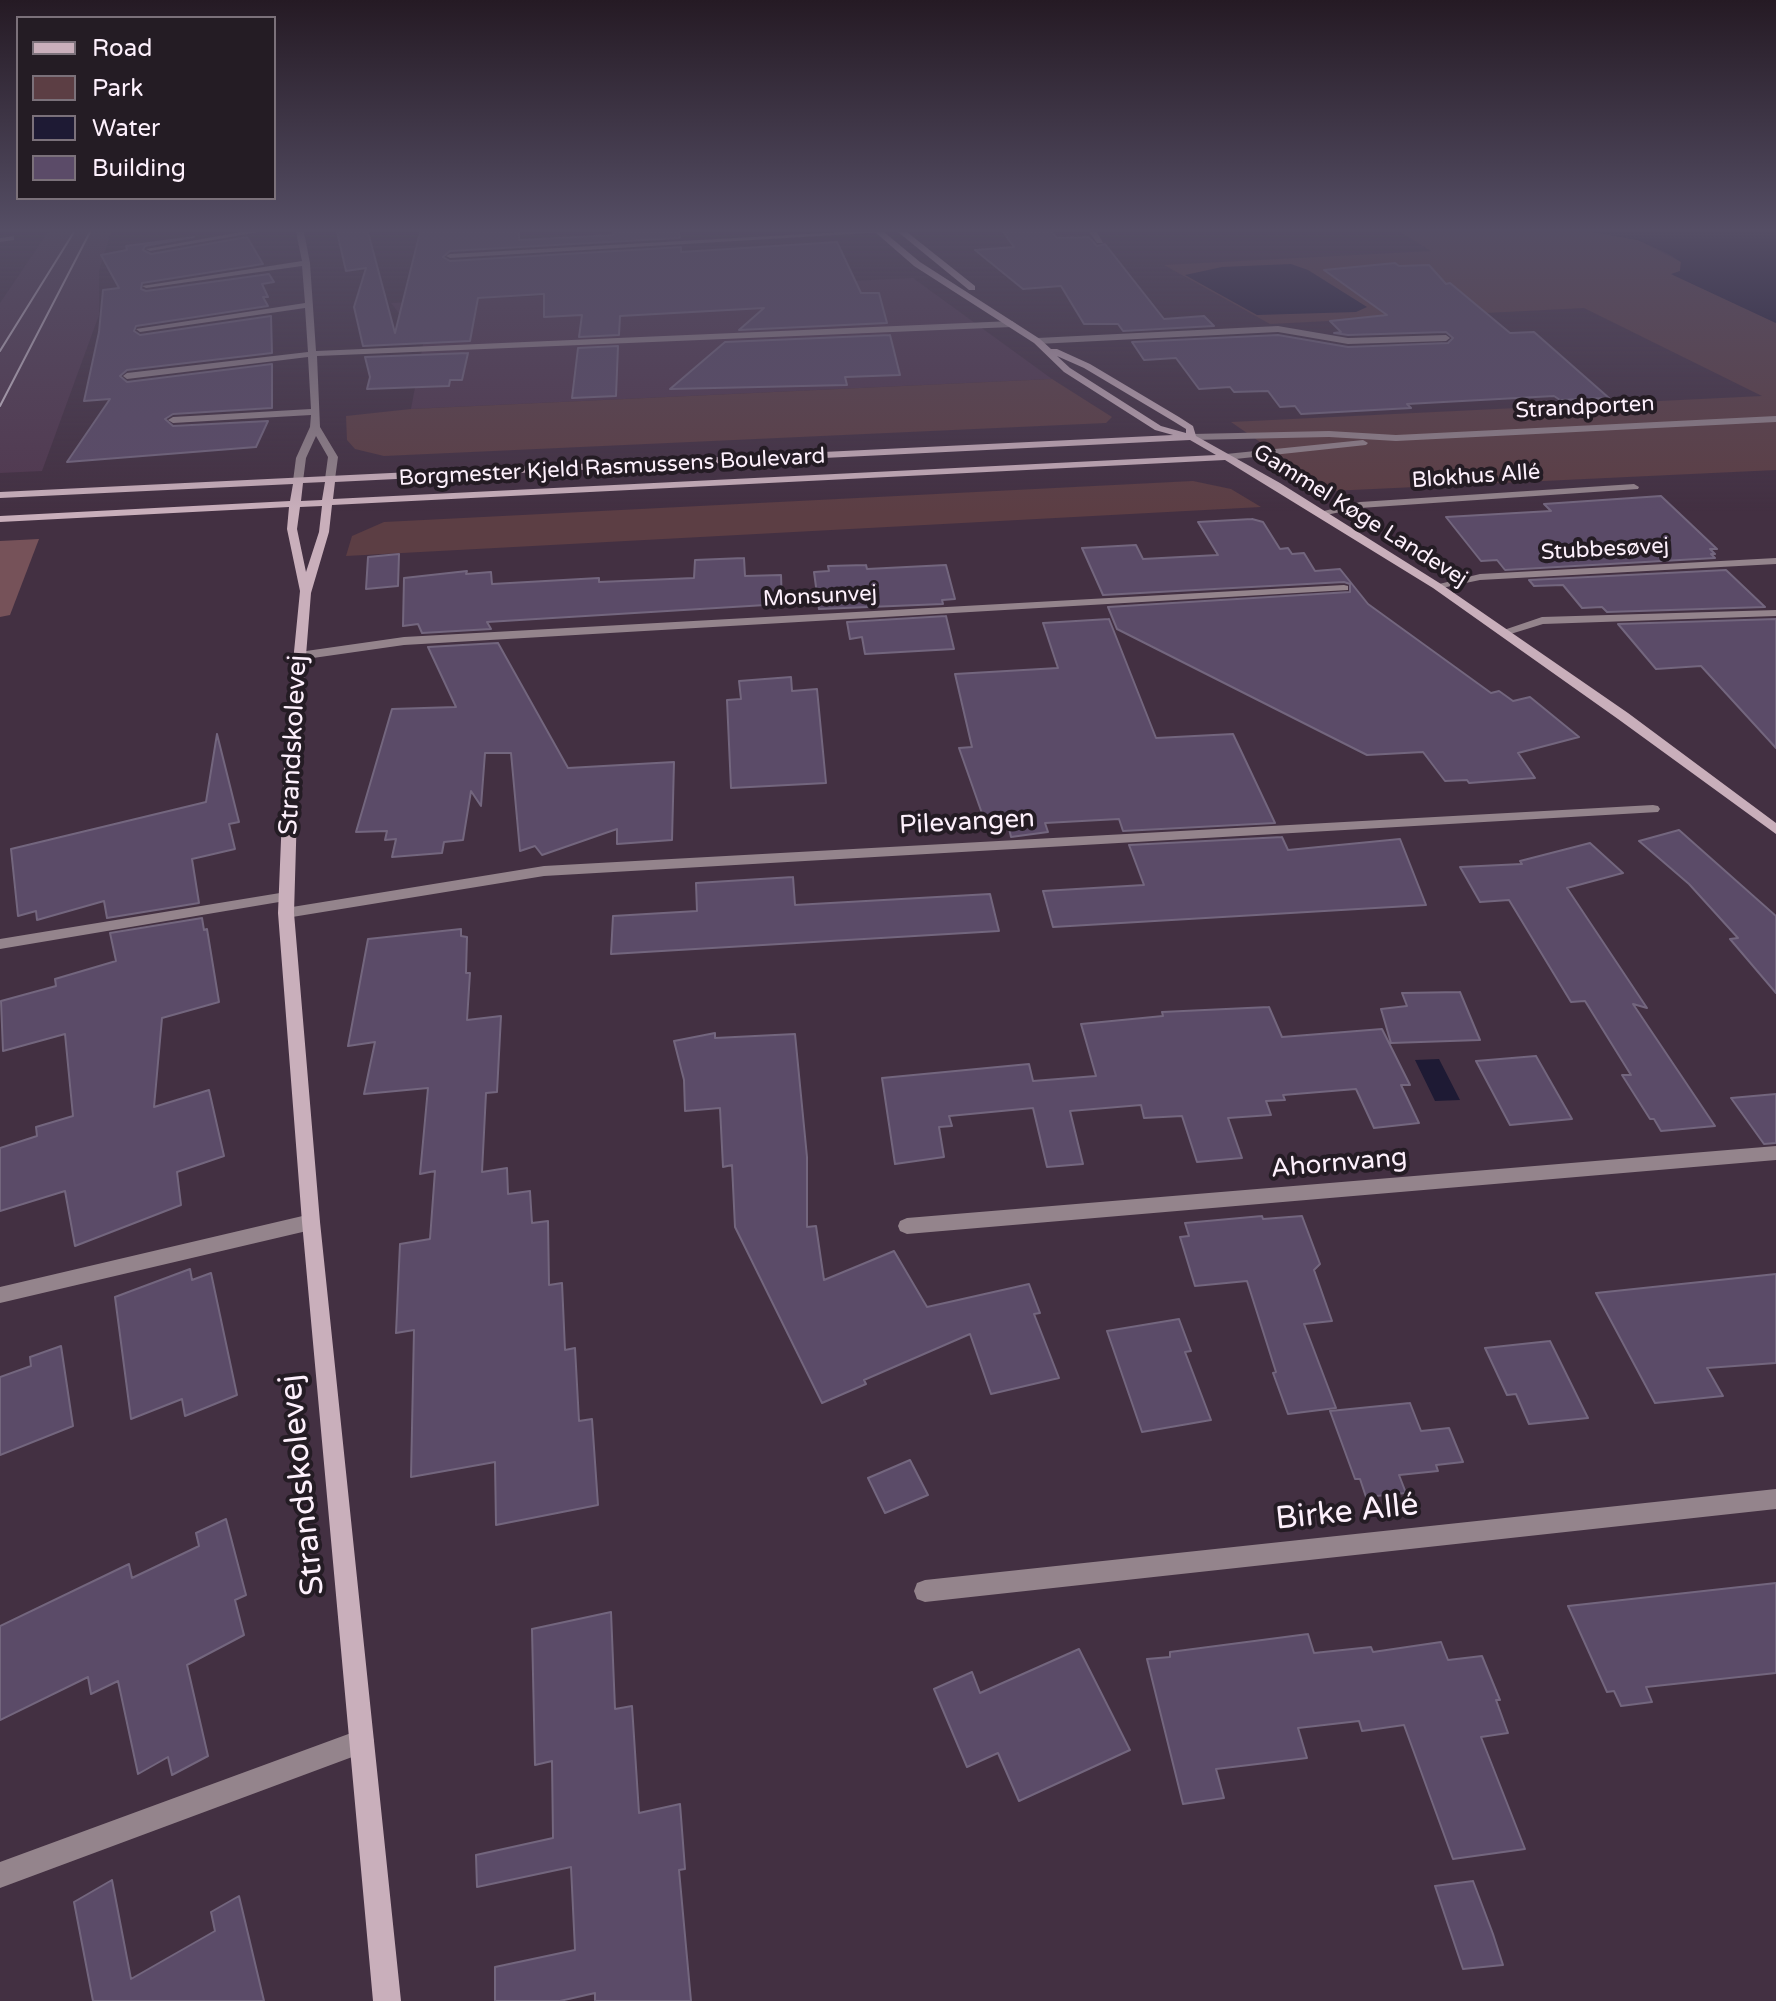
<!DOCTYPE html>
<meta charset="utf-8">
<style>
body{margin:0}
#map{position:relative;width:1776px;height:2001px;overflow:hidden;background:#433042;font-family:"Varela Round",sans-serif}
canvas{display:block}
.legend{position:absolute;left:16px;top:16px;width:260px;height:184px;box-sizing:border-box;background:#241c24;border:2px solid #7b717a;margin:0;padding:10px 14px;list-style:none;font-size:24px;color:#fdf0fc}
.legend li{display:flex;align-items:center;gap:16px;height:40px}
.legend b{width:40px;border:2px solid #7b717a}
</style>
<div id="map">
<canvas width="1776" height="2001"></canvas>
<ul class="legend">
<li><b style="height:10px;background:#c9afbb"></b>Road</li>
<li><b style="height:22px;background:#5c3e44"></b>Park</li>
<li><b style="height:22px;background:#1e1a34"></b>Water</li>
<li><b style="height:22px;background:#5b4b68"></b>Building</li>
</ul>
</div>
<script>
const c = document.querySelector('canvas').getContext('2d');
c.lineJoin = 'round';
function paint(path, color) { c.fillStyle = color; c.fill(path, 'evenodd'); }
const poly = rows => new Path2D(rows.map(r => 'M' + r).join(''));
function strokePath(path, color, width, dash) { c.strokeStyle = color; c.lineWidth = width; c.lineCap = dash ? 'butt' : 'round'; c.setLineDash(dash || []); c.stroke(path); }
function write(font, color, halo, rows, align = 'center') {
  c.font = font + ' "Varela Round",sans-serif'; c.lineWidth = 8; c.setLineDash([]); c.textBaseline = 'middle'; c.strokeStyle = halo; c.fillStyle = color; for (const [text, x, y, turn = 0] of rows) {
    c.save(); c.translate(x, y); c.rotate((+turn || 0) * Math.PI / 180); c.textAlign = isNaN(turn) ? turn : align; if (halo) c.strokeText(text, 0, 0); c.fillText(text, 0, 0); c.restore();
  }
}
const built = poly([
 [48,232,111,232,99,271,99,315,42,471,0,473,0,303],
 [913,278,1052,379,411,409,423,344,391,303]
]);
const green = poly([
 [1400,232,1593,232,1638,240,1681,262,1680,271,1673,275,1776,323,1776,470,1331,491,1231,422,1762,396,1584,308,1270,324,1164,265,1431,251],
 [1052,379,1112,417,1106,423,384,456,355,449,347,440,346,416,411,409],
 [1193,481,1231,489,1261,507,346,556,352,536,384,522]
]);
const forest = poly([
 [39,539,10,615,0,617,0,541]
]);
const water = poly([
 [1593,232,1776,232,1776,323,1671,274,1680,271,1681,262,1667,253,1638,240],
 [1291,264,1308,270,1367,307,1356,312,1257,315,1185,275,1222,267],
 [1439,1059,1460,1100,1435,1101,1415,1060]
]);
const building = poly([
 [337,232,368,232,395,333,420,232,519,232,519,240,614,235,613,232,679,232,680,238,450,251,443,257,450,261,681,247,681,252,837,242,861,293,879,293,887,323,739,330,764,308,620,316,619,335,579,337,582,315,544,317,544,294,478,298,470,341,363,346,354,307,366,268,346,271,337,232],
 [1003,232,1052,232,1057,238,1089,237,1097,246,1105,244,1164,319,1204,316,1214,326,1123,331,1118,324,1084,324,1061,286,1023,289,975,250,1014,247,1003,232],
 [194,237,145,246,143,250,151,254,247,237,263,264,142,283,141,289,146,291,269,274,274,282,262,284,268,297,263,297,268,306,136,326,134,331,140,335,271,316,272,353,127,370,120,376,127,382,272,364,272,408,173,414,165,419,173,426,268,421,256,447,67,462,110,399,84,401,99,332,103,290,119,288,101,255,127,250,126,246,194,237],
 [1395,263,1399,266,1429,265,1446,284,1450,283,1510,333,1534,332,1609,398,1560,400,1554,396,1407,404,1411,408,1301,414,1295,406,1280,407,1268,391,1234,392,1230,387,1199,389,1176,358,1144,360,1132,342,1278,335,1348,347,1448,343,1453,338,1446,332,1348,335,1334,333,1341,332,1330,321,1387,315,1324,270,1395,263],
 [890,335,900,375,845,377,847,385,670,389,725,342,890,335],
 [618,346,616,396,572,398,578,348,618,346],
 [468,353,462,380,450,380,449,386,367,389,370,377,365,357,468,353],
 [1661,496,1717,549,1710,549,1715,554,1711,554,1715,558,1505,570,1497,560,1481,561,1446,517,1551,511,1544,504,1661,496],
 [1252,519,1263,522,1280,549,1288,548,1292,554,1304,553,1315,571,1340,569,1368,604,1491,693,1499,691,1513,701,1530,697,1579,737,1518,753,1535,778,1469,783,1467,780,1445,781,1423,752,1367,755,1117,629,1108,607,1350,592,1350,584,1344,582,1103,595,1082,548,1136,545,1143,559,1218,555,1198,522,1252,519],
 [399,554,398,586,366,589,368,557,399,554],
 [744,558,745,576,781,575,782,604,487,622,491,629,422,633,418,624,403,626,404,578,467,571,466,574,491,572,492,584,599,578,599,582,694,578,695,560,744,558],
 [866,565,867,569,946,565,955,599,942,600,943,604,819,609,814,572,829,571,828,566,866,565],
 [1726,570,1765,607,1607,612,1602,607,1582,608,1563,585,1534,586,1529,580,1726,570],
 [946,616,954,649,865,654,862,637,850,639,847,622,946,616],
 [1109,619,1156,738,1233,734,1275,823,1123,831,1119,819,1045,823,1048,832,1011,837,1008,824,1003,825,1001,821,985,822,959,748,972,747,955,674,1058,668,1043,623,1109,619],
 [1776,619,1776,748,1701,666,1656,669,1618,624,1776,619],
 [498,643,568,768,674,762,672,840,617,844,617,829,542,855,535,846,520,851,511,753,485,753,481,806,471,791,463,840,444,842,442,853,392,857,396,839,385,840,387,831,356,832,392,709,456,707,428,647,498,643],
 [791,677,792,691,817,689,826,783,731,788,727,700,741,699,739,681,791,677],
 [217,734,239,822,229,824,235,849,192,859,199,903,107,918,104,901,37,920,36,911,18,916,11,849,206,802,217,734],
 [1679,830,1776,916,1776,993,1730,939,1738,938,1689,884,1639,841,1679,830],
 [1282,837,1288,850,1400,839,1426,905,1053,927,1043,891,1144,885,1129,845,1282,837],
 [1590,843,1623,873,1567,888,1647,1008,1633,1004,1715,1126,1661,1131,1654,1119,1650,1119,1622,1075,1631,1075,1585,1001,1571,1002,1509,900,1480,902,1460,867,1522,864,1520,861,1590,843],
 [793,877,795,905,990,894,999,931,611,954,613,916,697,911,696,883,793,877],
 [202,918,204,930,207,929,219,1002,162,1018,154,1107,209,1090,224,1156,177,1172,181,1205,75,1246,65,1191,0,1211,0,1148,37,1136,36,1127,73,1116,65,1034,3,1051,1,1001,56,986,55,979,116,961,110,933,202,918],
 [461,929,461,936,467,937,466,973,470,973,467,1020,501,1016,497,1092,486,1093,482,1172,507,1168,508,1194,530,1191,532,1223,548,1221,549,1285,562,1283,565,1350,575,1348,579,1421,592,1419,598,1505,496,1525,495,1462,411,1477,414,1330,396,1333,400,1244,430,1239,435,1171,420,1174,428,1088,364,1094,375,1042,348,1046,368,939,461,929],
 [1460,992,1480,1040,1391,1043,1381,1009,1407,1006,1402,993,1460,992],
 [1269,1007,1282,1037,1382,1029,1410,1085,1401,1085,1419,1123,1374,1128,1356,1089,1283,1095,1285,1100,1266,1101,1271,1115,1228,1118,1242,1158,1197,1162,1182,1116,1144,1118,1141,1105,1070,1111,1083,1164,1047,1167,1033,1108,949,1116,952,1126,939,1127,944,1157,895,1164,882,1078,1029,1064,1033,1081,1096,1076,1081,1024,1163,1016,1162,1012,1269,1007],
 [715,1033,715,1038,795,1034,807,1157,807,1227,816,1226,824,1280,894,1251,927,1307,1029,1284,1040,1313,1034,1314,1059,1378,991,1394,970,1334,864,1380,866,1384,822,1403,735,1227,732,1165,723,1167,720,1108,685,1111,684,1080,674,1041,715,1033],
 [1536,1056,1572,1119,1510,1125,1476,1061,1536,1056],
 [1776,1094,1776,1143,1764,1144,1731,1098,1776,1094],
 [1262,1216,1263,1219,1302,1216,1320,1264,1314,1270,1332,1321,1304,1324,1336,1408,1288,1414,1273,1373,1276,1372,1247,1281,1195,1286,1180,1237,1189,1236,1185,1223,1262,1216],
 [190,1269,192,1280,211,1273,237,1395,185,1416,182,1399,131,1419,115,1297,190,1269],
 [1776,1274,1776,1363,1707,1368,1723,1396,1655,1403,1596,1293,1776,1274],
 [1179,1319,1191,1351,1185,1352,1211,1420,1142,1432,1107,1331,1179,1319],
 [1550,1341,1588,1418,1529,1424,1516,1394,1507,1395,1485,1348,1550,1341],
 [61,1346,73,1426,0,1455,0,1377,31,1366,30,1357,61,1346],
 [1410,1403,1421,1431,1449,1428,1463,1462,1436,1465,1438,1471,1399,1475,1406,1493,1366,1497,1360,1479,1355,1479,1330,1411,1410,1403],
 [910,1460,928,1495,885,1513,868,1478,910,1460],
 [226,1519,246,1595,235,1600,244,1635,187,1665,208,1756,172,1775,168,1757,138,1774,118,1681,91,1694,88,1677,0,1720,0,1626,129,1564,132,1578,199,1546,196,1533,226,1519],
 [1776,1583,1776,1673,1646,1687,1652,1702,1621,1706,1614,1691,1607,1692,1568,1606,1776,1583],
 [611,1612,615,1709,632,1706,639,1813,680,1804,685,1869,679,1870,691,2001,595,2001,595,1993,560,2001,495,2001,495,1967,575,1950,571,1867,477,1887,476,1855,553,1838,552,1761,535,1765,532,1629,611,1612],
 [1308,1634,1314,1653,1371,1647,1373,1652,1441,1642,1448,1660,1482,1656,1500,1700,1496,1700,1508,1733,1481,1737,1525,1849,1453,1859,1404,1725,1362,1731,1359,1721,1298,1728,1307,1758,1216,1769,1224,1798,1183,1804,1147,1659,1170,1657,1170,1652,1308,1634],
 [1079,1649,1130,1750,1019,1801,998,1753,967,1767,934,1689,972,1672,980,1693,1079,1649],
 [112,1880,131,1979,215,1931,211,1912,239,1896,264,2001,93,2001,74,1902,112,1880],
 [1473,1881,1493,1934,1503,1965,1463,1969,1435,1886,1473,1881]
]);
const street = poly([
 [241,232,259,232,150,251,146,249,241,232],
 [296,232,304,232,310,263,316,351,1012,321,1016,324,1012,327,317,356,320,427,338,457,335,479,330,482,325,479,328,457,316,436,306,458,303,481,298,484,293,481,296,458,310,427,311,415,173,423,168,420,173,417,311,409,308,357,127,379,123,376,127,373,308,352,305,308,140,332,136,329,305,303,302,266,146,288,142,286,302,261,296,232],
 [841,232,887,232,450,258,446,256,450,254,841,232],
 [1089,232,1097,232,1103,243,1097,243,1089,232],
 [14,236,14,240,0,242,0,238,14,236],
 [1278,326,1348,338,1446,335,1450,338,1446,341,1348,344,1278,332,1037,344,1033,341,1037,338,1278,326],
 [1776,416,1776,422,1396,441,1329,437,1192,440,1187,437,1192,434,1329,431,1396,435,1776,416],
 [1363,440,1368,443,1366,445,1226,460,1221,457,1226,454,1363,440],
 [1634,484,1639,487,1638,489,1360,508,1321,516,1316,513,1360,502,1634,484],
 [1776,558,1776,564,1480,580,1437,589,1431,586,1480,574,1776,558],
 [1344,585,1348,586,1348,590,404,645,299,660,293,656,299,652,404,637,1344,585],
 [1776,610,1776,616,1543,624,1504,636,1498,632,1542,617,1776,610],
 [1653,805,1658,806,1660,809,1658,812,544,876,286,918,278,913,286,908,544,866,1653,805],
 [286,892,291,894,293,897,291,900,0,949,0,939,286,892],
 [1776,1146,1776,1160,907,1234,900,1231,898,1226,900,1221,907,1218,1776,1146],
 [311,1214,318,1217,320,1222,318,1227,311,1230,0,1303,0,1287,311,1214],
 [1776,1489,1776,1509,925,1602,917,1599,914,1591,917,1583,925,1580,1776,1489],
 [362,1729,371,1732,374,1741,371,1750,0,1888,0,1862,362,1729]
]);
const secondary = poly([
 [875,232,884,232,920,262,1040,339,1051,349,1057,349,1090,364,1179,417,1193,426,1196,436,1280,483,1441,584,1628,713,1776,823,1776,834,1618,719,1433,588,1225,460,332,505,329,532,311,593,299,743,294,913,320,1222,401,2001,373,2001,302,1222,278,913,285,743,300,591,287,529,289,507,0,522,0,516,290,501,293,484,0,498,0,492,1173,435,1155,430,1064,372,1034,343,914,266,875,232],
 [1057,356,1084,368,1173,421,1186,429,1186,433,1161,426,1070,368,1057,356],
 [1190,440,1216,455,333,499,335,482,1190,440],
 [325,482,322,500,301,501,303,483,325,482],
 [322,506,319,532,306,572,297,529,300,507,322,506],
 [898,232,907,232,975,286,975,290,969,290,898,232]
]);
const tram = poly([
 [0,351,74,232],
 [0,406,90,232]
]);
const farStreetnames = [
 ["Strandporten",1585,408,-3],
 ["Borgmester Kjeld Rasmussens Boulevard",612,468,-3],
 ["Blokhus Allé",1476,477,-4],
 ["Gammel Køge Landevej",1360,516,32],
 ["Stubbesøvej",1605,550,-3],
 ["Monsunvej",820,597,-3]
];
const streetNames = [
 ["Strandskolevej",294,745,-87],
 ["Pilevangen",967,823,-3],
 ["Ahornvang",1339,1164,-5]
];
const nearStreetnames = [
 ["Strandskolevej",303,1485,-96],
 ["Birke Allé",1347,1513,-6]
];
paint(built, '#51384f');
paint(green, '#5c3e44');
paint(forest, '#765259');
paint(water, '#1e1a34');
paint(building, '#5b4b68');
strokePath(building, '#73667e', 2);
paint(street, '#94848c');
paint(secondary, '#c9afbb');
strokePath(tram, '#d3c5d2', 2);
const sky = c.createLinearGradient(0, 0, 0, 512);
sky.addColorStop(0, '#251a24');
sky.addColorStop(0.45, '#554e65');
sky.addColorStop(1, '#554e6500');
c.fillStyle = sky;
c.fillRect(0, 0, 1776, 512);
write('22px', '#fdf0fc', '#241c24', farStreetnames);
write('26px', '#fdf0fc', '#241c24', streetNames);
write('32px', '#fdf0fc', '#241c24', nearStreetnames);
</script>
